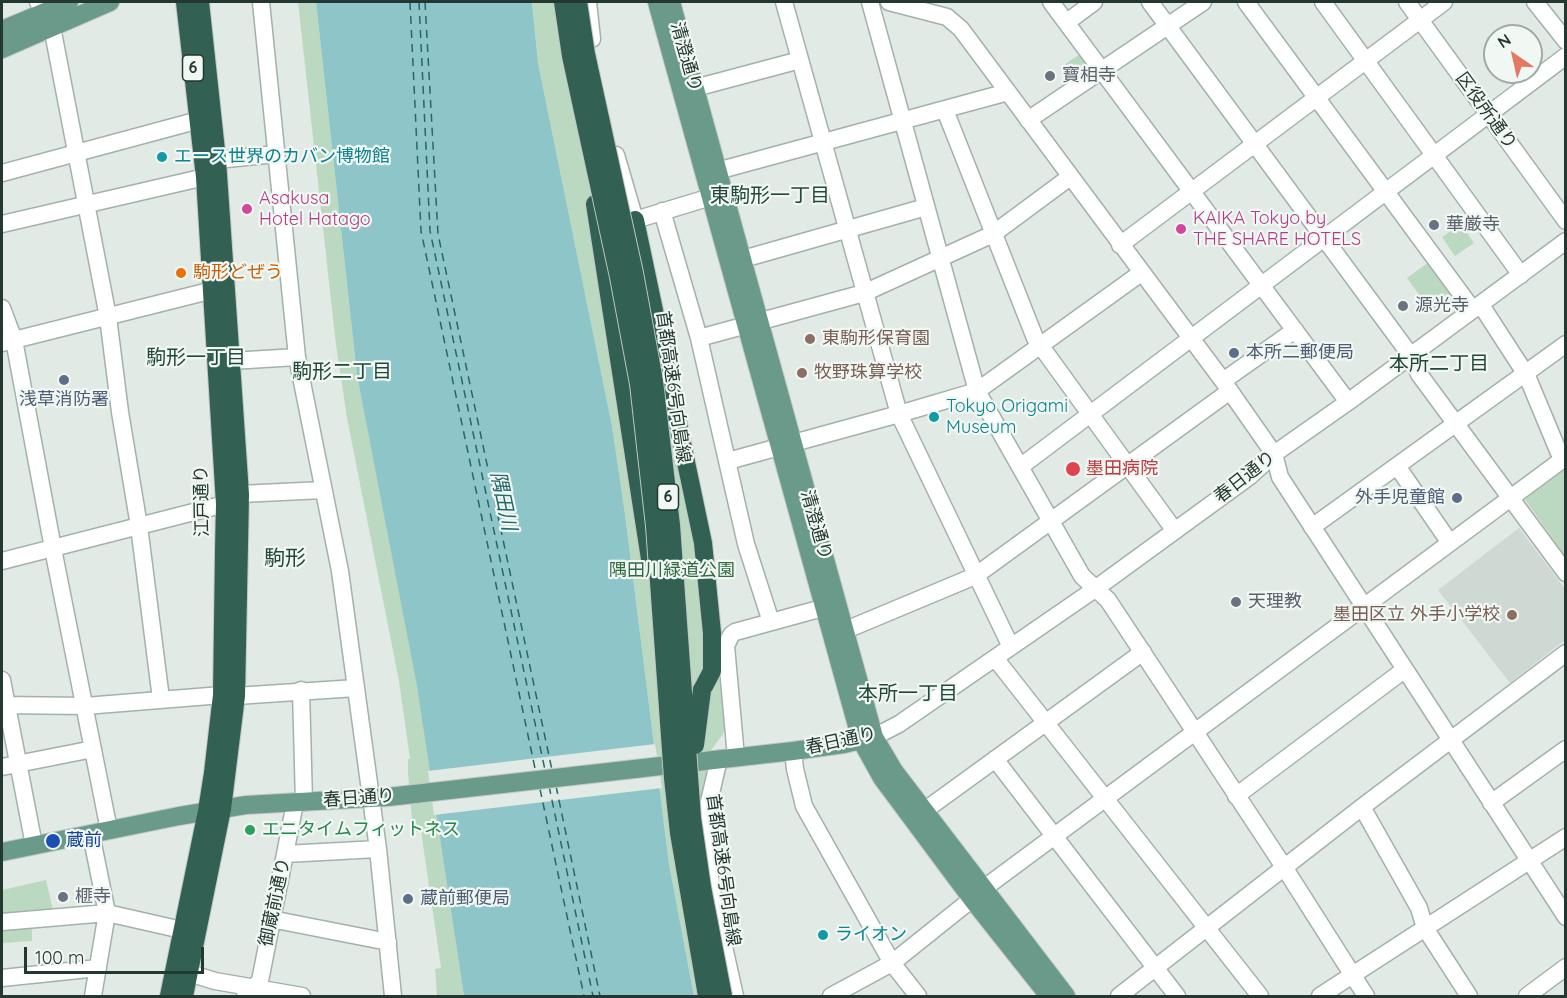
<!DOCTYPE html>
<meta charset="utf-8">
<style>
body{margin:0}
#map{position:relative;width:1567px;height:998px;overflow:hidden;background:#e1eae5;font-family:Quicksand,sans-serif}
canvas{display:block}
.frame{position:absolute;inset:0;border:3px solid #233831;pointer-events:none}
.north{position:absolute;left:1483px;top:24px;width:60px;height:60px;box-sizing:border-box;background:#f1f7f3;border:2px solid #9faba5;border-radius:50%;rotate:326deg;font-size:16px;font-weight:700;line-height:24px;text-align:center;color:#233831}
.north::after{content:'';display:block;margin:auto;width:21px;height:27px;background:#e37965;clip-path:polygon(50% 0,100% 100%,50% 72%,0 100%)}
.scale{position:absolute;left:24px;top:947px;width:180px;height:27px;box-sizing:border-box;border:3px solid #233831;border-top:0;padding-left:8px;font-size:18px;line-height:21px;white-space:nowrap;color:#233831;-webkit-text-stroke:4px #f1f7f3;paint-order:stroke}
</style>
<div id="map">
<canvas width="1567" height="998"></canvas>
<div class="frame"></div>
<div class="north">N</div>
<div class="scale">100 m</div>
</div>
<script>
const c = document.querySelector('canvas').getContext('2d');
c.lineJoin = 'round';
function paint(path, color) { c.fillStyle = color; c.fill(path, 'evenodd'); }
const poly = rows => new Path2D(rows.map(r => 'M' + r).join(''));
function strokePath(path, color, width, dash) { c.strokeStyle = color; c.lineWidth = width; c.lineCap = dash ? 'butt' : 'round'; c.setLineDash(dash || []); c.stroke(path); }
function write(font, color, halo, rows, align = 'center') {
  c.font = font + ' Quicksand,"Noto Sans JP",sans-serif'; c.lineWidth = 4.5; c.setLineDash([]); c.textBaseline = 'middle'; c.strokeStyle = halo; c.fillStyle = color; for (const [text, x, y, turn = 0] of rows) {
    c.save(); c.translate(x, y); c.rotate((+turn || 0) * Math.PI / 180); c.textAlign = isNaN(turn) ? turn : align; if (halo) c.strokeText(text, 0, 0); c.fillText(text, 0, 0); c.restore();
  }
}
const built = poly([
 [1519,528,1565,589,1565,640,1510,683,1438,590]
]);
const green = poly([
 [298,2,316,2,357,375,408,632,425,732,464,996,437,996,435,969,441,968,421,831,413,832,408,773,408,759,410,759,399,681,347,418,336,345],
 [532,2,585,2,588,24,608,120,704,529,726,724,723,734,712,749,705,800,730,996,694,996,669,864,625,514,612,426,538,63],
 [1080,54,1091,70,1073,83,1069,78,1071,75,1064,65],
 [1461,224,1474,243,1455,256,1442,237],
 [1429,262,1455,299,1433,314,1407,278],
 [1565,468,1565,556,1524,498],
 [46,880,54,914,2,918,2,890],
 [32,926,32,941,2,943,2,928]
]);
const water = poly([
 [316,2,532,2,538,63,612,426,625,514,669,864,694,996,464,996,417,686,357,375]
]);
const pier = poly([
 [655,744,662,788,434,815,428,771]
]);
const ferry = poly([
 [410,2,421,231,536,773],
 [419,2,430,231,545,770],
 [425,2,438,234,552,770],
 [549,786,593,996],
 [556,786,600,996],
 [540,789,584,996]
]);
const minor = poly([
 [38,2,44,12],
 [261,2,297,357,340,571,378,849,393,996],
 [588,2,592,39],
 [784,2,899,414,1011,647],
 [870,2,977,391,1082,576,1108,600,1284,867,1366,996],
 [889,2,947,17,961,29,1223,381,1274,454,1280,477,1566,917],
 [1051,2,1348,402],
 [1150,2,1400,341,1411,356,1419,374,1566,573],
 [1246,2,1473,310],
 [1323,2,1521,275],
 [1407,2,1566,221],
 [1535,2,1566,41],
 [1067,22,1094,2],
 [52,27,108,317,120,412,139,526,161,699],
 [695,88,800,60],
 [945,110,1035,338,1175,531],
 [1028,120,1203,2],
 [616,155,635,220,724,193],
 [217,160,276,154],
 [2,173,199,120],
 [706,174,1008,92],
 [662,211,699,338,746,544,771,622],
 [2,224,205,177],
 [1120,245,1444,2],
 [743,259,926,207],
 [1481,305,1527,376,1562,460],
 [2,308,14,340,55,559,109,830],
 [699,338,864,293,993,234,1070,177],
 [2,343,213,290,225,289],
 [231,361,297,357],
 [1223,381,1295,330],
 [728,461,899,414,977,391,1141,273],
 [1397,466,1450,543],
 [1020,467,1566,56],
 [1312,527,1566,344],
 [2,561,225,504,240,494,323,490],
 [846,630,975,576,1230,391],
 [995,658,1260,996],
 [2,680,34,845],
 [301,690,304,802],
 [236,696,356,688],
 [2,705,85,706,222,695],
 [874,737,899,724,1095,589,1250,476,1274,454,1348,402,1566,241],
 [793,751,795,769,804,806,892,963,918,996],
 [736,757,726,646,731,635,735,632,837,604],
 [719,759,708,806,705,845,714,902,735,996],
 [995,759,1177,996],
 [2,767,93,749],
 [1236,796,1404,670],
 [1491,803,1566,749],
 [1362,807,1419,908,1425,928,1469,996],
 [924,811,1143,652],
 [91,834,107,913,93,996],
 [285,854,378,849],
 [983,889,1566,457],
 [271,919,388,942],
 [2,922,107,913,182,930],
 [189,973,215,981,302,996],
 [2,978,98,968],
 [245,996,260,981,295,803],
 [831,996,892,963,972,899],
 [1119,996,1362,807,1566,653],
 [1320,996,1566,837],
 [1527,996,1566,967]
]);
const major = poly([
 [657,2,861,740,882,778,972,899,1049,996],
 [671,2,874,737,894,771,1066,996],
 [2,30,69,2],
 [2,49,110,2],
 [2,852,179,816,246,805,388,797,793,751,844,744,873,737]
]);
const highway = poly([
 [595,204,650,559],
 [635,220,703,543,712,633,712,671,702,690],
 [169,996,207,811,213,773,222,695,224,552,225,504,205,177,185,2],
 [184,996,222,809,236,696,240,494,217,160,200,2]
]);
const highwayBridge = poly([
 [563,2,571,56,619,277,639,384,655,526,673,778,679,833,707,996],
 [578,2,586,54,634,273,654,381,671,525,692,818,702,887,723,996],
 [695,745,702,690]
]);
const markers = [
 [1050,76,6,"#6b7280"],
 [162,157,6,"#0f9aa8"],
 [247,209,6,"#d1479c"],
 [1434,225,6,"#6b7280"],
 [1181,229,6,"#d1479c"],
 [181,273,6,"#e8710a"],
 [1403,306,6,"#6b7280"],
 [810,339,6,"#8d6e63"],
 [1234,353,6,"#5c6f8a"],
 [802,373,6,"#8d6e63"],
 [64,380,6,"#5c6f8a"],
 [934,417,6,"#0f9aa8"],
 [1073,469,8,"#e0444e"],
 [1457,498,6,"#5c6f8a"],
 [1236,602,6,"#6b7280"],
 [1512,615,6,"#8d6e63"],
 [250,830,6,"#2e9e5b"],
 [53,841,8,"#1a4fb4"],
 [63,897,6,"#6b7280"],
 [408,899,6,"#5c6f8a"],
 [823,935,6,"#0f9aa8"]
];
const shields = [
 [193,68,21],
 [668,497,21]
];
const shieldNames = [
 ["6",193,68],
 ["6",668,497]
];
const streetNames = [
 ["清澄通り",686,57,74],
 ["区役所通り",1486,111,54],
 ["首都高速6号向島線",673,387,82],
 ["春日通り",1245,477,-38],
 ["江戸通り",202,501,-91],
 ["清澄通り",816,525,74],
 ["春日通り",841,741,-12],
 ["春日通り",359,798,-4],
 ["首都高速6号向島線",723,870,82],
 ["御蔵前通り",275,902,-78]
];
const worshipNames = [
 ["寶相寺",1062,76],
 ["華厳寺",1446,225],
 ["源光寺",1415,306],
 ["天理教",1248,602],
 ["榧寺",75,897]
];
const cultureNames = [
 ["エース世界のカバン博物館",174,157],
 ["Tokyo Origami",946,407],
 ["Museum",946,428],
 ["ライオン",835,935]
];
const hotelNames = [
 ["Asakusa",259,199],
 ["Hotel Hatago",259,220],
 ["KAIKA Tokyo by",1193,219],
 ["THE SHARE HOTELS",1193,240]
];
const foodNames = [
 ["駒形どぜう",193,273]
];
const educationNames = [
 ["東駒形保育園",822,339],
 ["牧野珠算学校",814,373],
 ["墨田区立 外手小学校",1500,615,"right"]
];
const serviceNames = [
 ["本所二郵便局",1246,353],
 ["浅草消防署",64,400,"center"],
 ["外手児童館",1445,498,"right"],
 ["蔵前郵便局",420,899]
];
const healthNames = [
 ["墨田病院",1086,469]
];
const parkNames = [
 ["隅田川緑道公園",672,571]
];
const leisureNames = [
 ["エニタイムフィットネス",262,830]
];
const transitNames = [
 ["蔵前",66,841]
];
const neighbourhoodNames = [
 ["東駒形一丁目",770,196],
 ["駒形一丁目",196,358],
 ["本所二丁目",1439,364],
 ["駒形二丁目",342,372],
 ["本所一丁目",908,694]
];
const waterNames = [
 ["隅田川",503,501,78]
];
const quarterNames = [
 ["駒形",285,559]
];
paint(built, '#cfd9d4');
paint(green, '#bbd9c1');
paint(water, '#8ec5c9');
paint(pier, '#e1eae5');
strokePath(ferry, '#24676d', 1.5, [8, 6]);
strokePath(minor, '#a4b1ab', 19);
strokePath(major, '#c1c7c5', 20);
strokePath(highway, '#c1c7c5', 20);
strokePath(minor, '#fff', 16);
strokePath(major, '#6a9a8a', 18);
strokePath(highway, '#326153', 18);
strokePath(highwayBridge, '#c1c7c5', 20, []);
strokePath(highwayBridge, '#326153', 18);
for (const [x, y, r, color] of markers) { const dot = new Path2D(); dot.arc(x, y, r, 0, 2 * Math.PI); c.fillStyle = color; c.fill(dot); strokePath(dot, '#f1f7f3', 2); }
for (const [x, y, w] of shields) { const box = new Path2D(); box.roundRect(x - w / 2, y - 13, w, 26, 4.5); c.fillStyle = '#f1f7f3'; c.fill(box); strokePath(box, '#233831', 1.5); }
write('bold 16px', '#233831', null, shieldNames);
write('18px', '#233831', '#f1f7f3', streetNames);
write('18px', '#5b616d', '#f1f7f3', worshipNames, 'left');
write('18px', '#0d838f', '#f1f7f3', cultureNames, 'left');
write('18px', '#b23c85', '#f1f7f3', hotelNames, 'left');
write('18px', '#c56008', '#f1f7f3', foodNames, 'left');
write('18px', '#785e54', '#f1f7f3', educationNames, 'left');
write('18px', '#4e5e75', '#f1f7f3', serviceNames, 'left');
write('18px', '#be3a42', '#f1f7f3', healthNames, 'left');
write('18px', '#326b43', '#f1f7f3', parkNames);
write('18px', '#27864d', '#f1f7f3', leisureNames, 'left');
write('18px', '#164399', '#f1f7f3', transitNames, 'left');
write('20px', '#21483b', '#f1f7f3', neighbourhoodNames);
write('italic 20px', '#24676d', '#f1f7f3', waterNames);
write('21px', '#21483b', '#f1f7f3', quarterNames);
</script>
